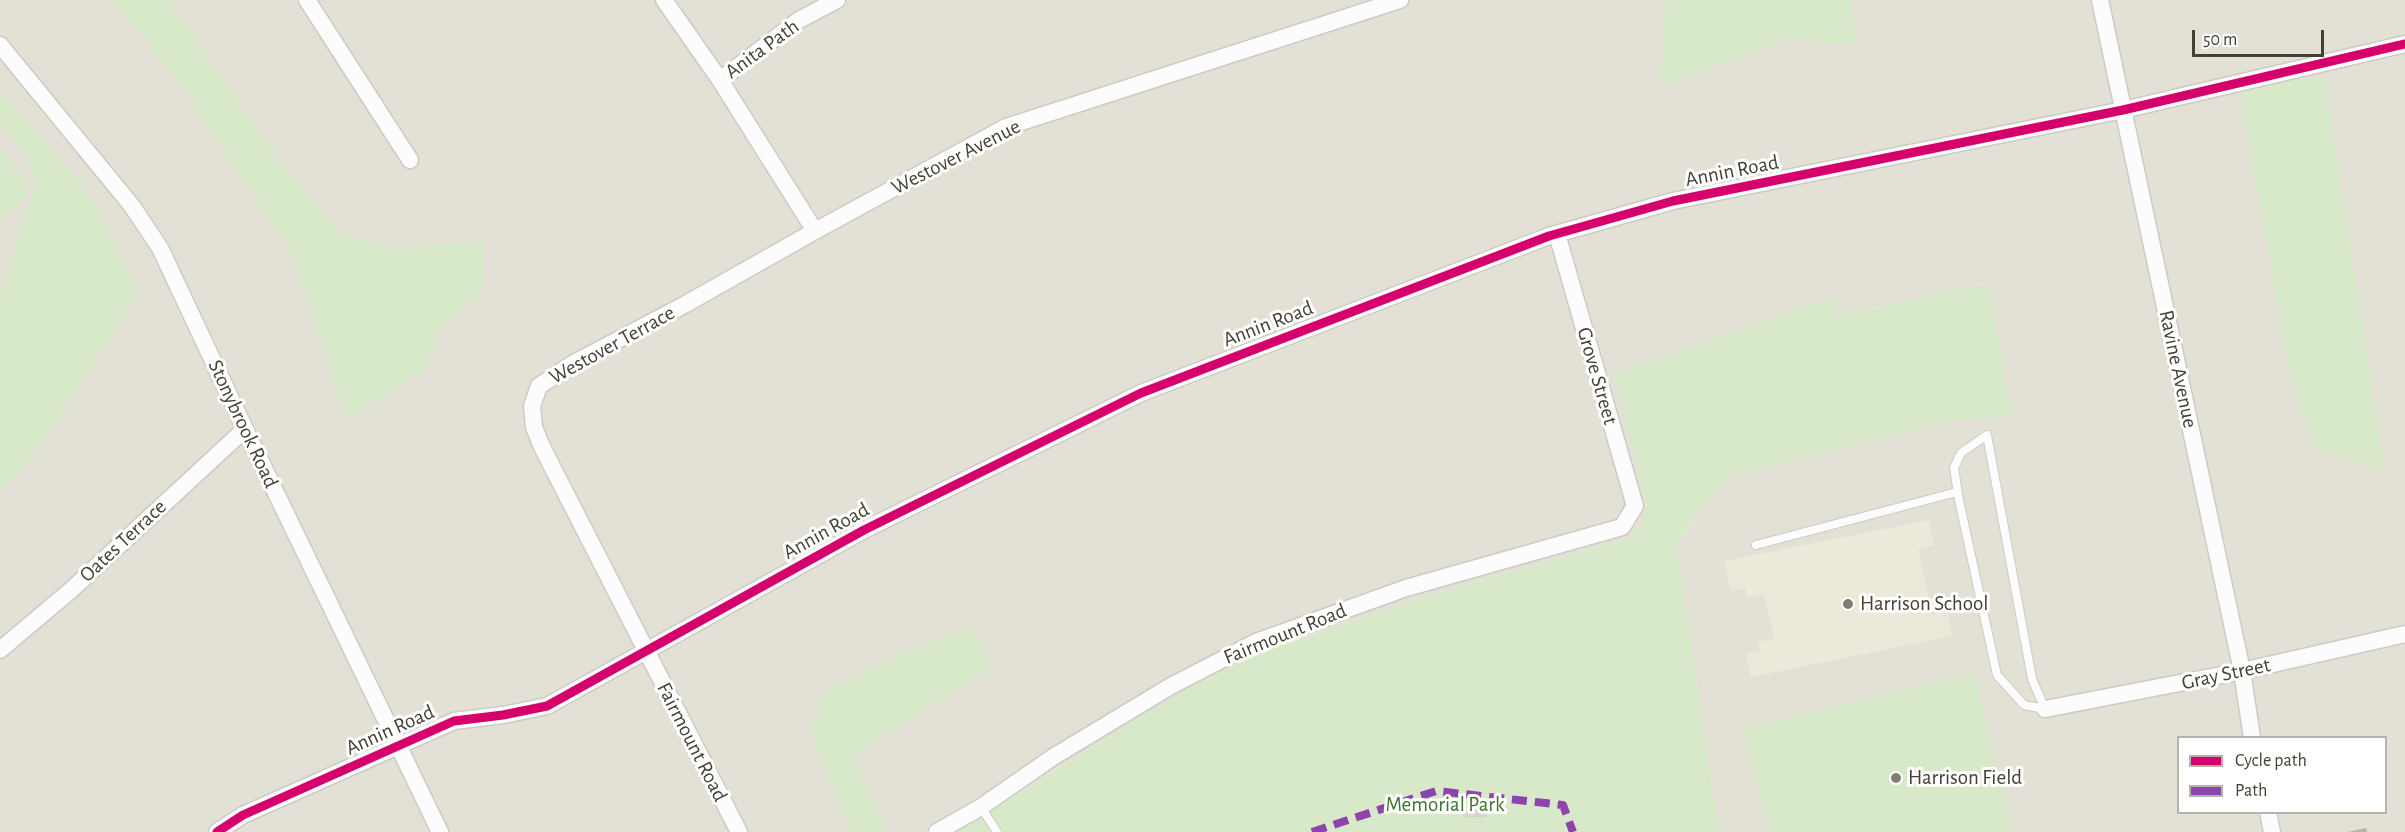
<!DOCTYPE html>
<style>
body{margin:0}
#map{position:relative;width:2405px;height:832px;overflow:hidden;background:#eeede8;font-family:"Alegreya Sans",sans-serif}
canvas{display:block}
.legend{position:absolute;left:2177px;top:736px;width:210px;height:78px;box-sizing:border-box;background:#fff;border:2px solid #b4b3ae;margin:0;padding:8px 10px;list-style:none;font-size:18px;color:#444034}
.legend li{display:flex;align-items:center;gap:12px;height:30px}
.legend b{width:30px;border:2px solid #b4b3ae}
.scale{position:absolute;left:2192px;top:30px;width:132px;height:27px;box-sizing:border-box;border:3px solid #444034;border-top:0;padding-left:8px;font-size:18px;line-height:21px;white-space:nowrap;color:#444034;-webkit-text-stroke:4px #fff;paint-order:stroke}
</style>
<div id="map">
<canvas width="2405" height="832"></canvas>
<ul class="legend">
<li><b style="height:8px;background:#d6006c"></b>Cycle path</li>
<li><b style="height:8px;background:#8e44ad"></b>Path</li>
</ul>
<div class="scale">50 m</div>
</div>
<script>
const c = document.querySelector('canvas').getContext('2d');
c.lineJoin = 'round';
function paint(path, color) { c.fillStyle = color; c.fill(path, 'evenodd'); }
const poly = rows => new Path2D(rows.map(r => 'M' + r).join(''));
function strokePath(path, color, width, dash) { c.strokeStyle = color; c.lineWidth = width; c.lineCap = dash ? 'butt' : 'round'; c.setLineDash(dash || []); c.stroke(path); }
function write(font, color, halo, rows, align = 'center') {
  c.font = font + ' "Alegreya Sans",sans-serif'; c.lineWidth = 6; c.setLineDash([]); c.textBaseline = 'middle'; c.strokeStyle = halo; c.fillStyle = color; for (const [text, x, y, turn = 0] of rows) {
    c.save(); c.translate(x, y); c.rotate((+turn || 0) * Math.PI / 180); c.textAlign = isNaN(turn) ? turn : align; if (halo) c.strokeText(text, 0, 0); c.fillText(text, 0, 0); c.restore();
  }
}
const residential = poly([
 [0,0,2405,0,2405,832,1719,832,1676,545,1727,476,1953,420,2012,416,1988,283,1837,315,1831,298,1614,374,1646,505,1641,526,1630,538,1410,601,1264,651,1183,691,956,832,0,832],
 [2178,738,2386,738,2386,812,2178,812]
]);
const education = poly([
 [1929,520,1934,545,1918,549,1932,614,1947,612,1952,636,1751,677,1746,654,1760,651,1758,642,1774,639,1764,594,1747,597,1745,588,1731,591,1724,561]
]);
const green = poly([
 [112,0,169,0,272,151,339,233,391,249,484,241,481,295,439,330,424,371,346,419,293,257,175,76],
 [1666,0,1851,0,1856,45,1789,39,1660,86],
 [2324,77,2385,471,2315,449,2288,366,2239,88],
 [0,89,92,198,139,294,28,463,0,491,0,299,22,219,38,185,27,157,0,123],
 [0,149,27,184,26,198,0,218],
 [1989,283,2012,416,1953,420,1727,476,1676,544,1719,832,956,832,1183,691,1264,651,1410,601,1630,538,1641,526,1646,505,1613,374,1831,298,1838,315],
 [972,627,992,668,853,755,887,832,851,832,811,733,825,693,907,651],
 [1974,674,2012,832,1769,832,1742,728]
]);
const shadow = poly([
 [1489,800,1489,811,1485,815,1464,804,1468,801],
 [2366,828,2367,832,2348,832]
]);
const building = poly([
 [1485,803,1486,816,1463,817,1463,804,1485,803]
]);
const service = poly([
 [1987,435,2032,679,2045,709,2024,705,1997,675,1959,500,1954,468,1961,453,1987,435],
 [1756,545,1957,492],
 [981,807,997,832]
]);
const minor = poly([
 [307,0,410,160],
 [664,0,720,80,815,231],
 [2100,0,2242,671,2252,738],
 [0,45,132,206,160,248,245,429,440,832],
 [720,80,799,20,837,0],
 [0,650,70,591,245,429],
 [2045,709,2242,671,2405,634],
 [2268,812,2272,832],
 [217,832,243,815,454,721,503,715,547,706,864,530,1141,393,1549,236,1673,201,2123,110,2405,44],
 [739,832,542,447,534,427,532,406,539,386,574,363,684,305,815,231,1006,127,1400,0],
 [937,832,981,807,1053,757,1171,686,1256,642,1406,588,1622,527,1635,506,1557,234]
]);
const quiet = poly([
 [1312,832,1436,791,1563,805,1573,832]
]);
const cycleway = poly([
 [217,832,243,815,454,721,503,715,547,706,864,530,1141,393,1549,236,1673,201,2123,110,2405,44]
]);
const markers = [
 [1848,604,6,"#807d73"],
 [1896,778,6,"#807d73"]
];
const streetNames = [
 ["Anita Path",762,49,-36],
 ["Westover Avenue",956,157,-27],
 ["Annin Road",1732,171,-11],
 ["Annin Road",1268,324,-21],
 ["Westover Terrace",612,345,-29],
 ["Ravine Avenue",2178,369,78],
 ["Grove Street",1597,376,74],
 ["Stonybrook Road",243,424,65],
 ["Annin Road",826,531,-29],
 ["Oates Terrace",123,541,-43],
 ["Fairmount Road",1285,634,-22],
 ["Gray Street",2226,674,-12],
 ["Annin Road",390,730,-24],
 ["Fairmount Road",692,742,63]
];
const poiNames = [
 ["Harrison School",1860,604],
 ["Harrison Field",1908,778]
];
const parkNames = [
 ["Memorial Park",1445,805]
];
paint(residential, '#e3e0d5');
paint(education, '#ece9da');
paint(green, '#d7e9c8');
paint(shadow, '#0003');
paint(building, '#d8d6d0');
strokePath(building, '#d6d4ce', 1.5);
strokePath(service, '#cccbc5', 10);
strokePath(minor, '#cccbc5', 19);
strokePath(service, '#fcfcfc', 8);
strokePath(minor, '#fcfcfc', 16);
strokePath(quiet, '#8e44ad', 8, [15, 8]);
strokePath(cycleway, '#d6006c', 9);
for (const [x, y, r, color] of markers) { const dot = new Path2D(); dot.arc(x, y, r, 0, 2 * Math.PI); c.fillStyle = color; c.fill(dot); strokePath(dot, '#fff', 2); }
write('21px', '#444034', '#fff', streetNames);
write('21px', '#444034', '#fff', poiNames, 'left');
write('21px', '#3c7429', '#fff', parkNames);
</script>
